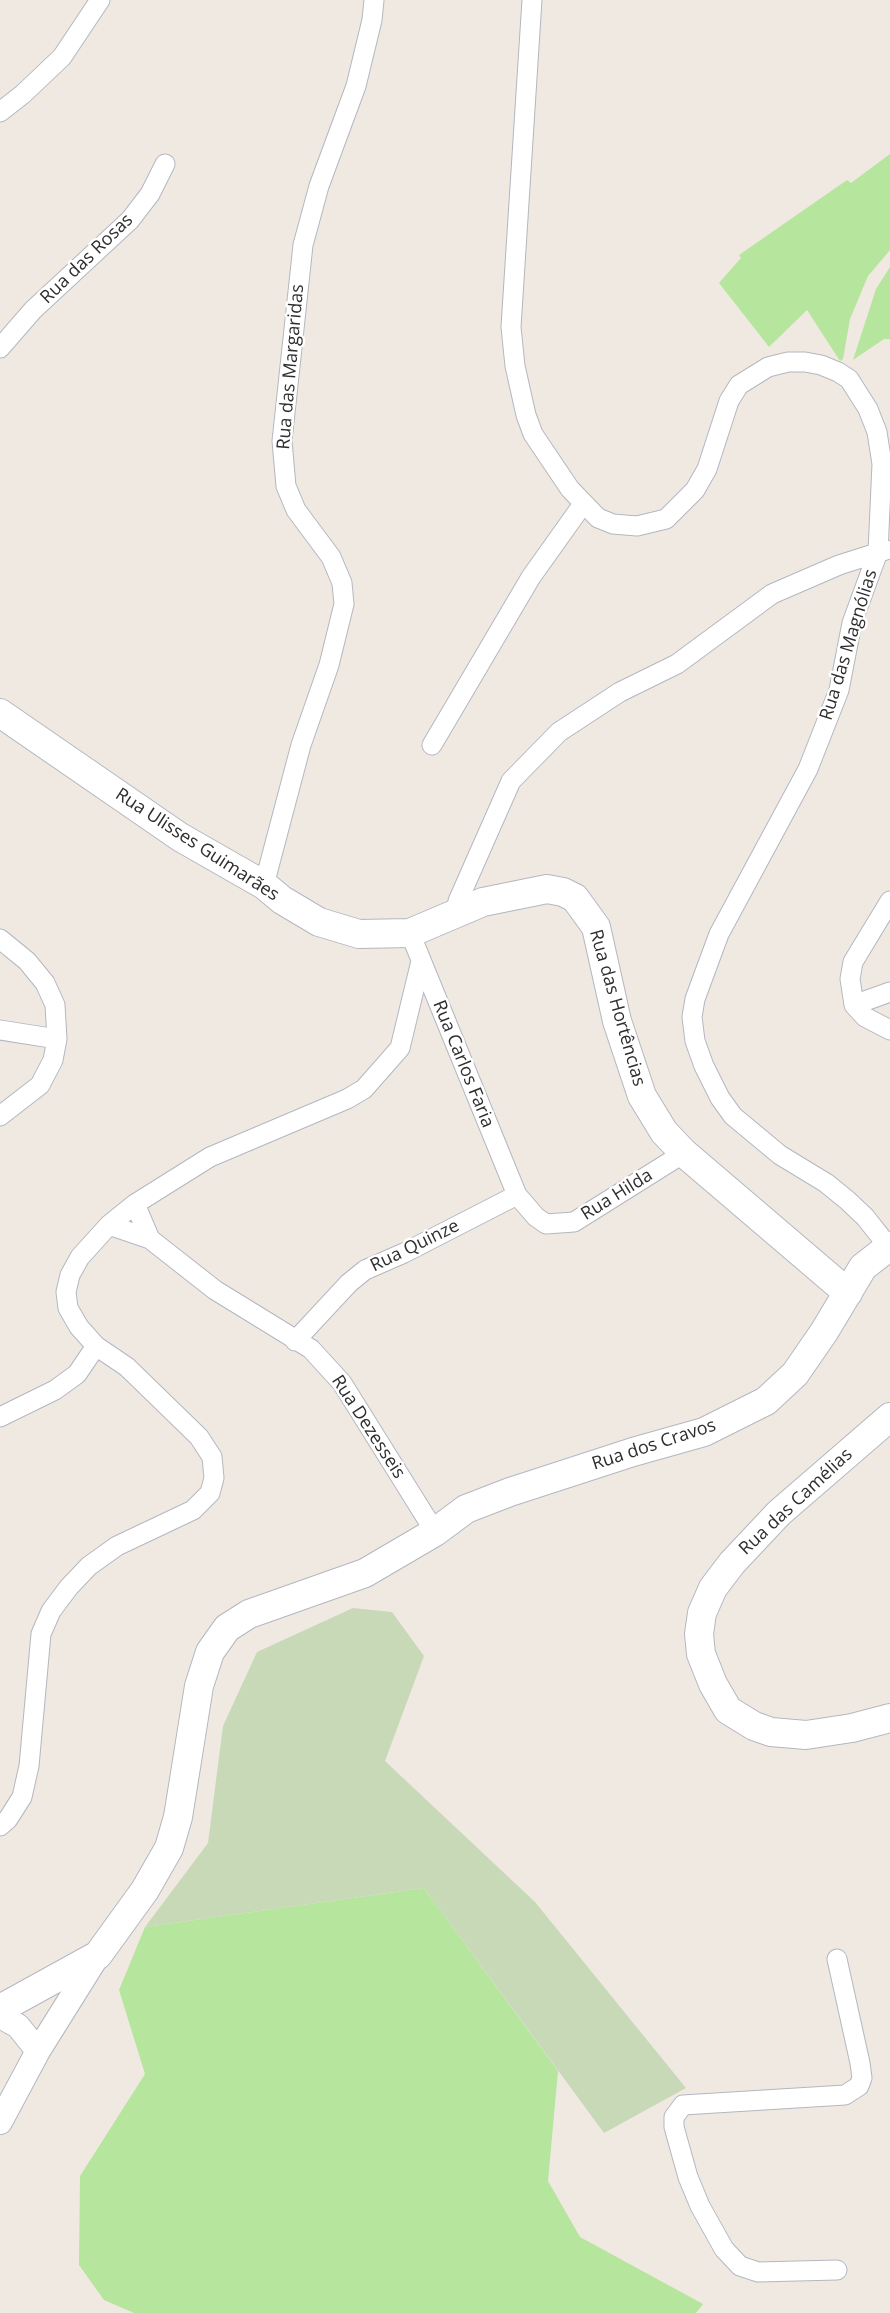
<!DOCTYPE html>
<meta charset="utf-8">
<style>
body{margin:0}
canvas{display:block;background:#efe9e1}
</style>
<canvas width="890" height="2313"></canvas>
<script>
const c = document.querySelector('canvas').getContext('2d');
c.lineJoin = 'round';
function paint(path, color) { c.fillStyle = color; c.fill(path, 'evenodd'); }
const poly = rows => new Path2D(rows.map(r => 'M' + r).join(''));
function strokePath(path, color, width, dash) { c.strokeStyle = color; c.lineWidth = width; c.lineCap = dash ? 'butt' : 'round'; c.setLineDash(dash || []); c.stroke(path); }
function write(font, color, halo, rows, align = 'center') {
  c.font = font + ' "Open Sans",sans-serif'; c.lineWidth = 5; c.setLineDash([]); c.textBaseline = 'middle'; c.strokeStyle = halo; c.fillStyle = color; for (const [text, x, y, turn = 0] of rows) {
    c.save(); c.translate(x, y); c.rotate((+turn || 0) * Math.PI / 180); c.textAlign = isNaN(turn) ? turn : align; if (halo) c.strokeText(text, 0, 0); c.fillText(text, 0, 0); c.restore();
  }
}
const green = poly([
 [890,154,890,250,868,276,850,319,843,359,840,361,807,310,769,347,719,283,741,258,739,255,847,180,851,183],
 [890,267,890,339,884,339,853,360,876,289],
 [424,1888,558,2071,548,2181,580,2237,703,2304,696,2313,134,2313,104,2300,79,2265,80,2176,145,2074,119,1990,145,1927]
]);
const cemetery = poly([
 [353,1608,392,1612,424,1656,385,1761,535,1902,686,2088,604,2133,424,1888,145,1927,208,1843,223,1726,257,1652]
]);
const minor = poly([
 [532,0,511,327,515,366,526,415,533,434,570,489,598,518,613,524,637,526,666,519,695,490,707,469,729,401,739,385,768,367,788,362,805,362,821,365,838,372,849,379,868,409,877,432,882,464,878,552,852,623,839,690,808,769,719,934,695,999,692,1017,695,1041,704,1066,720,1098,733,1116,780,1155,826,1183,847,1200,865,1217,888,1246],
 [0,112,23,94,62,57,100,0],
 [0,348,33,310,130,220,150,194,165,164],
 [432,745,531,577,583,504],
 [264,885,301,745,329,665,344,604,342,583,331,557,296,510,286,486,282,441,303,245,319,186,356,86,372,20,374,0],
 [890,901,853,962,850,979,854,1005,865,1017,890,1030],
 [456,915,458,901,511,781,559,732,620,692,677,664,772,594,839,565,886,550],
 [410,933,517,1195,536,1217,546,1224,574,1222,684,1153],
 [0,939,27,961,45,983,55,1005,57,1039,53,1060,40,1085,0,1116],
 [854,1005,890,992],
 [0,1030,57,1039],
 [109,1225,150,1239,135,1204],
 [150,1239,215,1290,311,1349,342,1383,435,1532],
 [295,1341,349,1283,365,1270,404,1253,517,1195],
 [0,1417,55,1390,77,1374,96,1346],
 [0,1826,8,1819,22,1797,29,1766,41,1634,51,1611,69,1587,89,1566,117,1546,193,1510,210,1493,214,1478,212,1457,199,1437,127,1367,96,1346,79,1327,68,1308,66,1292,70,1275,80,1257,109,1225,135,1204,210,1157,347,1099,364,1089,400,1048,421,961],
 [837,2270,758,2272,740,2266,724,2249,700,2206,688,2177,674,2127,674,2117,683,2105,845,2095,859,2086,862,2078,860,2063,837,1959]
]);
const tertiary = poly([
 [0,2016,18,2026,38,2051],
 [0,2122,38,2051,98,1955]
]);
const secondary = poly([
 [0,713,180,837,264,885,282,900,319,922,359,934,410,933,483,902,547,889,563,892,575,898,596,927,617,1021,642,1096,664,1132,684,1153,848,1293],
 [890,1417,779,1513,732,1563,713,1588,702,1613,699,1634,701,1654,713,1684,728,1710,754,1726,771,1732,806,1735,852,1728,890,1718],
 [0,2009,98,1955,145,1890,169,1848,178,1817,199,1686,210,1652,227,1628,249,1614,365,1573,435,1532,466,1509,510,1492,633,1452,704,1432,766,1401,795,1374,824,1332,863,1267,890,1246]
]);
const streetNames = [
 ["Rua das Rosas",87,259,-44],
 ["Rua das Margaridas",291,367,-85],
 ["Rua das Magnólias",849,645,-73],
 ["Rua Ulisses Guimarães",197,845,33],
 ["Rua das Hortências",617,1008,74],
 ["Rua Carlos Faria",463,1064,68],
 ["Rua Hilda",617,1195,-32],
 ["Rua Quinze",415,1246,-26],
 ["Rua Dezesseis",368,1427,57],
 ["Rua dos Cravos",654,1445,-18],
 ["Rua das Camélias",796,1502,-43]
];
paint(green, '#b6e59e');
paint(cemetery, '#c8d9b8');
strokePath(minor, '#b4b7c1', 21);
strokePath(tertiary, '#b4b7c1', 26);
strokePath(secondary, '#b4b7c1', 30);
strokePath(minor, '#fff', 19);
strokePath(tertiary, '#fff', 24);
strokePath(secondary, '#fff', 28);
write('18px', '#2e2e2e', '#fff', streetNames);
</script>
